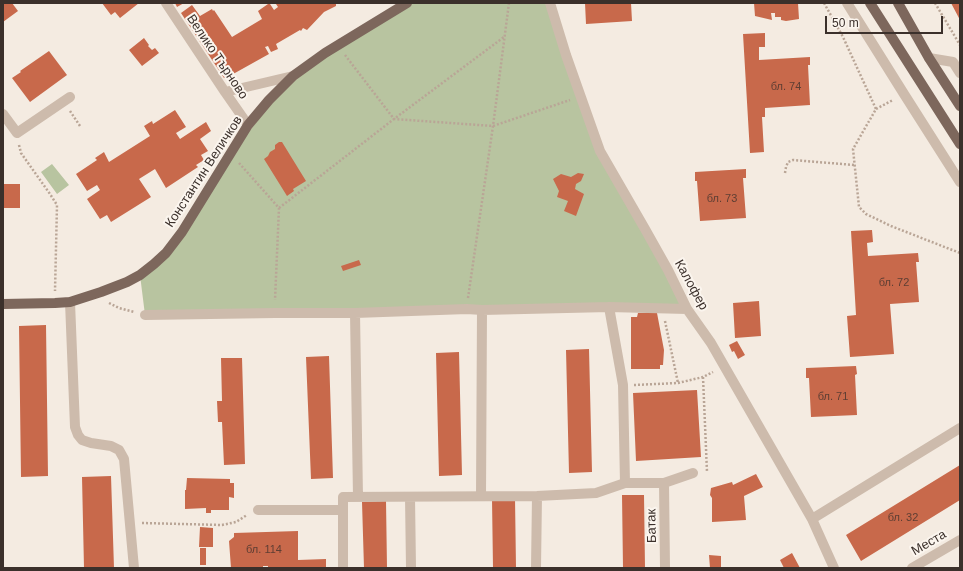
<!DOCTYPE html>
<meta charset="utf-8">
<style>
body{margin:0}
#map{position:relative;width:963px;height:571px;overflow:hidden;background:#f4ebe1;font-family:Helvetica,sans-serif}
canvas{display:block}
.frame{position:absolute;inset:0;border:4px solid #3b302b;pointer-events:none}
.scale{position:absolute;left:825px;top:16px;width:118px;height:18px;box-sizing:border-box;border:2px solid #3b302b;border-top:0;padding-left:5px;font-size:12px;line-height:14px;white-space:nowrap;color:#3b302b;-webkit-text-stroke:3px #fbf5ee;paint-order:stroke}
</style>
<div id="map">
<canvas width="963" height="571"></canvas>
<div class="frame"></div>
<div class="scale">50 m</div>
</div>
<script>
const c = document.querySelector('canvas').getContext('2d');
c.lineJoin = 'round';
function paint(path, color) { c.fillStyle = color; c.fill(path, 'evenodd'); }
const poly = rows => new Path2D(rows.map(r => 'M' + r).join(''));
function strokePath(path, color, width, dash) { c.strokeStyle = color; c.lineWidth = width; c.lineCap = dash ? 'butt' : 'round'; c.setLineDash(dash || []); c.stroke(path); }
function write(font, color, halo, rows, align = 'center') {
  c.font = font + ' Helvetica,sans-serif'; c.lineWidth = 4; c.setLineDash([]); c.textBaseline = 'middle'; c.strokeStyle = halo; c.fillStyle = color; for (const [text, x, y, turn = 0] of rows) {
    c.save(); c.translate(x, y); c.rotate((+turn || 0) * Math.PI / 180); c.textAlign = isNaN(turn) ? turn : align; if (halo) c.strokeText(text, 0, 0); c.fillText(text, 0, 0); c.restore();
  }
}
const green = poly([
 [407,3,550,3,600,151,687,309,145,315,140,275,154,264,231,154,293,76],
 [52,164,69,185,57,194,41,172]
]);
const building = poly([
 [3,3,12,3,18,11,3,22],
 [102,3,139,3,120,18,115,12,111,15],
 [175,3,184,3,177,7],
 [278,3,336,3,336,6,324,12,307,30,303,28,301,31,300,30,276,44,278,49,271,52,268,46,265,47,269,54,226,78,224,78,181,13,192,5,200,16,212,9,213,11,214,10,232,37,262,19,258,11,268,4,270,4,274,10,278,7,276,4],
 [585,3,631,3,632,21,586,24],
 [754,3,798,3,799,19,786,21,781,20,781,17,775,17,775,13,771,13,772,20,755,16],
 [951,3,960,3,960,20],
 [765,33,765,47,759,47,759,60,810,57,810,65,808,65,810,105,765,108,765,117,762,117,764,152,750,153,743,34],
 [144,38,149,45,148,46,152,50,155,48,159,53,142,66,129,50],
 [49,51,67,75,30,102,12,78,21,72,20,71],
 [175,110,186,127,176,133,180,139,206,122,211,131,200,139,208,151,201,155,204,160,196,165,198,167,166,188,155,169,139,179,151,197,111,222,107,215,100,219,87,199,100,190,97,185,87,191,76,174,97,160,95,158,104,152,109,162,150,136,144,126,152,121,153,124],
 [279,142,282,142,306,181,293,189,294,191,287,196,264,159,268,156,270,152,275,149,275,145],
 [746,169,746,178,743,178,746,218,700,221,697,181,695,181,695,172],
 [578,173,584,174,581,181,576,184,575,189,584,194,576,216,564,211,568,201,557,197,559,191,553,179,561,174,571,177],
 [3,184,20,184,20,208,3,208],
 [872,230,873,242,867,243,868,256,918,253,919,262,916,262,919,302,890,304,894,354,850,357,847,316,856,315,851,231],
 [359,260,361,265,343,271,341,266],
 [759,301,761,336,735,338,733,303],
 [638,313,657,313,664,350,663,365,660,365,660,369,631,369,631,317,637,317],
 [46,325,48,476,21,477,19,326],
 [737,341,745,355,738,359,734,351,732,352,729,345],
 [589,349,592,472,569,473,566,350],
 [459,352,462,475,439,476,436,353],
 [329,356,333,478,311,479,306,357],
 [221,358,242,358,245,464,224,465,222,422,218,422,217,401,222,401],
 [856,366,857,374,855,375,857,415,811,417,809,378,806,378,806,368],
 [697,390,701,457,636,461,633,393],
 [960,465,960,500,861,561,846,535],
 [756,474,763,487,744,496,746,520,712,522,712,498,710,495,711,488,732,482,733,485],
 [111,476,114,568,84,568,82,477],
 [187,478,230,479,230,483,234,483,234,498,229,497,229,510,211,510,211,513,206,513,206,508,185,509,185,490,186,490],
 [622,495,644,495,645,568,623,568],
 [515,498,516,568,493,568,492,499],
 [386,501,387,568,364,568,362,502],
 [200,527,213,528,213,547,199,547],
 [298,531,298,560,326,559,326,568,268,568,268,566,263,566,263,568,231,568,229,541,234,537,234,533],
 [200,548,206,548,206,565,200,565],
 [792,553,800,568,784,568,780,560],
 [709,555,721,556,721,568,710,568]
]);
const path = poly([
 [824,3,843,37,876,109,853,149,859,207,866,214,891,226,919,237,960,253],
 [935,3,960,45],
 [345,55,394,119,493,126,570,100],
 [876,109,893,100],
 [70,111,80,126],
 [19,145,21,153,50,194,57,205,55,291],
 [239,163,279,208,275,300],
 [785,173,786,167,788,162,793,160,854,165],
 [279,208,394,119,504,37],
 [468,298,493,126,509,3],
 [109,303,119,308,134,312],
 [665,321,678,383],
 [703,377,707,472],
 [634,385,678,383,703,377,713,372],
 [142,523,222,525,236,522,247,515]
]);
const minor = poly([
 [166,3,225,92,248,125],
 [550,3,566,55,600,151,645,229,668,270,687,309,711,343,812,519,834,568],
 [847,3,904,94,960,182],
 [929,58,953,62,960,73],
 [225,92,293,76],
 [3,114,17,133,70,97],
 [70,302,75,427,78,435,82,440,91,443,111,446,119,450,124,459,134,568],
 [609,307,623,385,625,483],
 [355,313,358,497],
 [145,315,275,313,355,313,467,309,482,310,609,307,687,309],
 [664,483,665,568],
 [481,496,482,310],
 [410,497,411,568],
 [258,510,343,510],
 [812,519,960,428],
 [343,568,343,497,537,496,596,493,625,483,664,483,693,473],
 [536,568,537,496],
 [912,568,960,540]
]);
const major = poly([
 [870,3,960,144],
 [898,3,929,58,960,106],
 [3,304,55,303,70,302,101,292,127,282,140,275,154,264,166,253,182,232,248,125,269,100,293,76,325,53,407,3]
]);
const numberNames = [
 ["бл. 74",786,87],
 ["бл. 73",722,199],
 ["бл. 72",894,283],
 ["бл. 71",833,397],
 ["бл. 32",903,518],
 ["бл. 114",264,550]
];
const streetNames = [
 ["Велико Търново",217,57,56],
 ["Константин Величков",204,172,-57],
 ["Калофер",691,285,61],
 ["Батак",652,526,-91],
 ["Места",929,543,-30]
];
paint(green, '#b8c4a0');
paint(building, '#c8694b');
strokePath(path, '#b9a596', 2.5, [2, 2]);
strokePath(minor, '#cdbbac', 10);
strokePath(major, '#7d675c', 10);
write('11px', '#5e3e33', null, numberNames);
write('13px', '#3b302b', '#fbf5ee', streetNames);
</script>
